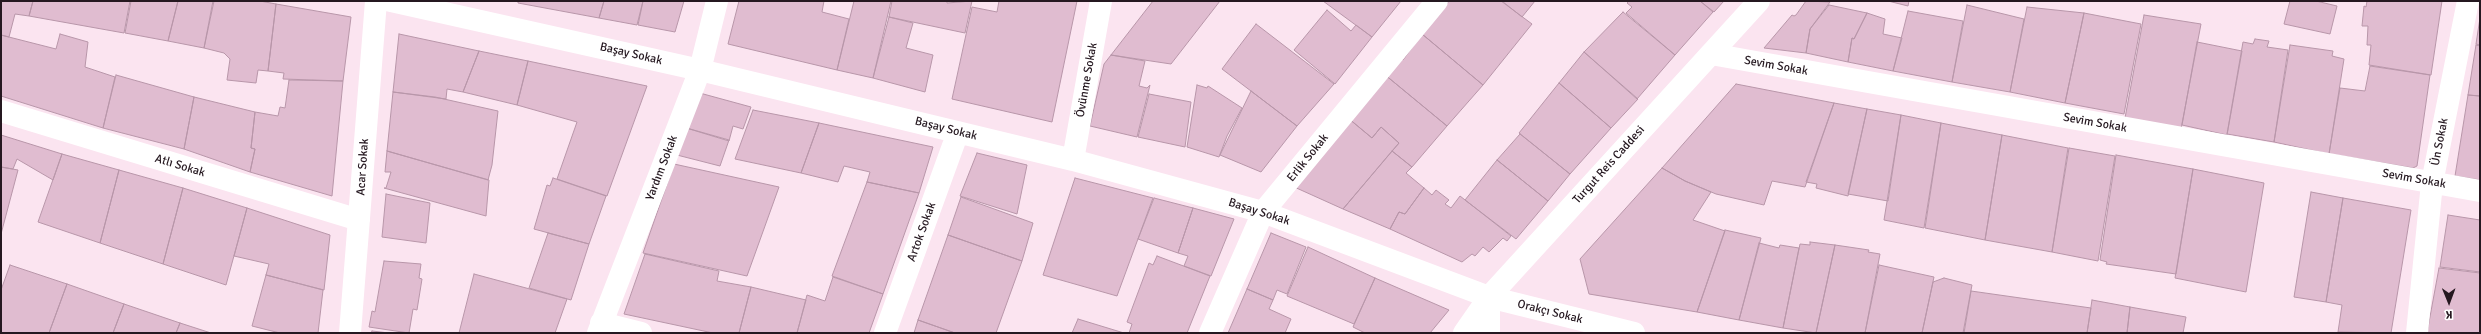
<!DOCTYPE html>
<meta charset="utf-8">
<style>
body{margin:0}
#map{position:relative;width:2481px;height:334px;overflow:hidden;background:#fbe4f0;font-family:Signika,sans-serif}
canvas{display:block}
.frame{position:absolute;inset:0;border:2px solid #251820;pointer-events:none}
.north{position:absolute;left:2429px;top:282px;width:40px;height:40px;-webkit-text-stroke:3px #fff;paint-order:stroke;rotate:179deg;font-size:11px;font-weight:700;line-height:16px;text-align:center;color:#251820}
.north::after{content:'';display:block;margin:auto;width:14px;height:18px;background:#251820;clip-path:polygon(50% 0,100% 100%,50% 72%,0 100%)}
</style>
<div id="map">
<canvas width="2481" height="334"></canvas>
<div class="frame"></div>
<div class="north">K</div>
</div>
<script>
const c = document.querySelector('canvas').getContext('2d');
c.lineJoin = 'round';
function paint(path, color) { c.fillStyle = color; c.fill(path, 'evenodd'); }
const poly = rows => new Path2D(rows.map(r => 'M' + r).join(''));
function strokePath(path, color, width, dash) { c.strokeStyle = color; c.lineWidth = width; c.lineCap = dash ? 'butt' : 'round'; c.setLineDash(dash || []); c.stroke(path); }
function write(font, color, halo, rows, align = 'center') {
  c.font = font + ' Signika,sans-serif'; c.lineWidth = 3.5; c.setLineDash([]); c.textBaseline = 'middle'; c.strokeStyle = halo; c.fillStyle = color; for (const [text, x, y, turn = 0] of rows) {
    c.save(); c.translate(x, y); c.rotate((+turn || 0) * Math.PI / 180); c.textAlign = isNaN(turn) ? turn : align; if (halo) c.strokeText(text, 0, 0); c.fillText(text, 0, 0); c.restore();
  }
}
const building = poly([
 [1,1,33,1,29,16,15,14,9,37,1,35,1,1],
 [33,1,130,1,124,33,29,16,33,1],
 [131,1,178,1,168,41,125,33,131,1],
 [178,1,213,1,204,48,168,41,178,1],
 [214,1,260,1,276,4,268,71,258,70,256,83,227,80,230,59,224,53,204,48,214,1],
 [518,1,604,1,599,18,518,3,518,1],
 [604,1,643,1,637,25,599,18,604,1],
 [643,1,684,1,675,32,638,25,643,1],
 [739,1,824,1,822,12,849,19,837,70,728,44,739,1],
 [854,1,891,1,873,78,837,70,854,1],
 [892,1,947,1,947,3,972,1,965,33,889,17,892,1],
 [999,1,1077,1,1052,122,952,99,972,7,997,12,999,1],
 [1153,1,1220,1,1171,64,1111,55,1153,1],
 [1323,1,1401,1,1372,37,1323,1],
 [1449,1,1501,1,1532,24,1483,85,1422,34,1449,1],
 [1502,1,1535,1,1522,17,1502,1],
 [1629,1,1700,1,1713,12,1675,55,1626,13,1632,7,1627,3,1629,1],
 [1700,1,1724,1,1714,12,1700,1],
 [1806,1,1830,2,1810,29,1806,53,1764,48,1792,15,1794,16,1796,15,1806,1],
 [1888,1,1909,1,1908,6,1888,1],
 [2290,1,2316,1,2337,6,2330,34,2284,24,2290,1],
 [2367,1,2442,1,2431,75,2369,65,2371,45,2367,45,2368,26,2362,26,2364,6,2366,7,2367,1],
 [276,4,351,17,343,81,283,79,284,73,268,71,276,4],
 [1829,5,1867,13,1854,39,1852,38,1848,62,1806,53,1810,29,1829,5],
 [1967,5,2024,19,2010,92,1952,82,1967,5],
 [2027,7,2084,13,2065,103,2010,92,2027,7],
 [1327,10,1351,31,1356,25,1372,37,1335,84,1294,50,1327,10],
 [1908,11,1963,21,1952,82,1893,71,1908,11],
 [1623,12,1675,55,1637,99,1584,52,1623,12],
 [1867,13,1885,19,1883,34,1902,38,1893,71,1848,62,1852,38,1854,39,1867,13],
 [2084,13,2141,24,2124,114,2065,103,2084,13],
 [2144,15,2201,24,2181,129,2125,118,2144,15],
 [889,17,913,23,906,48,933,55,925,92,873,78,889,17],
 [2480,18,2480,45,2476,44,2480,18],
 [1256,24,1334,84,1297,126,1222,69,1256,24],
 [60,34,88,42,85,67,115,77,103,128,1,96,1,35,56,49,60,34],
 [399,34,479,51,463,92,447,89,446,99,393,92,399,34],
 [1422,34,1483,85,1447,126,1384,74,1400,57,1403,60,1422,34],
 [2255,39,2269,41,2267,47,2288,50,2274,142,2227,134,2243,42,2253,44,2255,39],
 [2197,42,2242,51,2227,135,2182,125,2197,42],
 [2290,45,2333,51,2332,56,2344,59,2329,154,2274,142,2290,45],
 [2476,45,2480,46,2480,96,2468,95,2476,45],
 [479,51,528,61,517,105,463,92,479,51],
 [1584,52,1638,99,1611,128,1559,83,1584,52],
 [1111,55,1145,61,1139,86,1147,88,1150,85,1137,137,1090,126,1104,64,1111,55],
 [528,61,647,86,607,196,557,179,577,122,517,105,528,61],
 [2370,66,2430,75,2417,166,2413,168,2329,154,2340,88,2365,91,2370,66],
 [1384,74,1447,126,1412,167,1392,151,1399,143,1381,127,1372,138,1348,118,1384,74],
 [116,75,194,97,184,149,103,128,116,75],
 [289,80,343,81,332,196,250,172,255,149,251,148,255,112,278,116,280,107,285,108,289,80],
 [1559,83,1611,128,1570,174,1519,133,1559,83],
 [1736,84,1834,103,1805,187,1772,181,1764,205,1716,194,1685,181,1662,168,1736,84],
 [1197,85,1207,88,1208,86,1242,108,1227,136,1219,157,1187,147,1197,85],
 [1251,91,1297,126,1261,172,1220,155,1251,91],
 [393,92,435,97,498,111,492,165,488,180,387,151,393,92],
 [696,92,751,107,743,129,733,126,729,141,683,127,696,92],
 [1149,94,1191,102,1185,147,1138,137,1149,94],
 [2468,95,2480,96,2480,180,2455,176,2468,95],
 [194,97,255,112,251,148,255,149,250,172,184,149,194,97],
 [1834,103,1867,109,1848,196,1816,188,1817,184,1806,182,1834,103],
 [1867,109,1901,115,1888,201,1848,194,1867,109],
 [753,110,819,123,801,173,735,159,753,110],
 [1901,115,1941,123,1924,228,1884,220,1901,115],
 [1348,118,1372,138,1381,127,1399,143,1343,209,1292,186,1348,118],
 [819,123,933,147,919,193,867,182,870,172,844,166,838,182,801,173,819,123],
 [1941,123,2002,135,1985,240,1925,228,1941,123],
 [683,127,729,140,720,166,673,154,683,127],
 [1520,134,1570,174,1548,201,1497,160,1520,134],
 [1,135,62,154,53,180,17,159,13,169,1,167,1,135],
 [2002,135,2068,148,2052,252,1985,240,2002,135],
 [2069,148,2115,156,2098,261,2052,252,2069,148],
 [387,151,489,180,486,216,384,188,386,188,391,172,385,172,387,151],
 [1392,151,1412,167,1406,173,1424,188,1405,214,1399,212,1390,229,1343,209,1392,151],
 [977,153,1027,165,1017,214,960,196,977,153],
 [62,154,119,170,100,243,38,222,62,154],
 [2116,155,2193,169,2176,274,2106,264,2107,262,2100,260,2116,155],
 [1497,160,1548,201,1516,239,1465,200,1497,160],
 [674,164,779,187,747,276,643,253,674,164],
 [1,167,18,170,1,234,1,167],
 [1662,168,1685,181,1711,192,1693,220,1725,231,1697,312,1589,294,1580,259,1662,168],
 [2193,169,2264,183,2246,292,2175,278,2193,169],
 [119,170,183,188,163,264,100,243,119,170],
 [553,178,606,196,589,244,534,229,547,185,550,186,553,178],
 [1075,178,1153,198,1117,296,1043,275,1075,178],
 [867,182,919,193,883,294,832,276,867,182],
 [183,188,247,208,226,285,163,264,183,188],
 [1424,188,1432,195,1436,190,1449,200,1445,204,1451,208,1460,196,1511,236,1507,241,1503,238,1489,252,1483,247,1475,256,1472,254,1462,262,1390,229,1399,212,1405,214,1424,188],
 [2311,192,2343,198,2326,302,2294,297,2311,192],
 [386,194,430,203,426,243,382,237,386,194],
 [961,197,1033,223,1022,261,948,235,961,197],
 [1154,198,1193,208,1178,253,1138,239,1154,198],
 [2343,198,2411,210,2391,333,2338,332,2342,305,2326,302,2343,198],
 [247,208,330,235,324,290,266,275,269,264,234,256,247,208],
 [1193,208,1234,219,1211,276,1184,266,1188,256,1178,253,1193,208],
 [2448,215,2480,220,2480,272,2440,267,2448,215],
 [1725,230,1761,238,1739,320,1697,312,1725,230],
 [548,233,589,244,571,300,529,288,548,233],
 [1271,233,1306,247,1287,294,1277,290,1273,300,1247,289,1271,233],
 [948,235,1022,261,996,333,955,333,918,320,948,235],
 [1810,242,1835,245,1816,333,1783,328,1800,244,1810,245,1810,242],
 [1759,243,1779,248,1780,245,1799,248,1783,328,1739,320,1759,243],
 [1835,245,1869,250,1868,252,1880,254,1865,333,1816,333,1835,245],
 [1308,247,1375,278,1354,324,1287,296,1308,247],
 [645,254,719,271,717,281,751,287,739,333,713,333,624,314,645,254],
 [1157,256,1210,276,1187,333,1129,333,1132,324,1127,322,1149,263,1153,265,1157,256],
 [384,261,421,264,419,278,422,279,417,310,413,309,409,333,369,327,372,311,375,312,384,261],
 [10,265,67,284,49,333,1,333,1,290,10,265],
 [1879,265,1934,277,1922,333,1865,333,1879,265],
 [2439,268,2480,273,2480,333,2427,333,2439,268],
 [474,274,567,299,555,333,459,333,474,274],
 [266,275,323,290,318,333,280,333,252,326,266,275],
 [833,277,883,294,869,333,797,333,807,295,825,301,833,277],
 [1375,278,1449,310,1430,333,1365,333,1353,327,1375,278],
 [1944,278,1972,285,1963,333,1922,333,1933,282,1944,278],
 [67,284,124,304,113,333,49,333,67,284],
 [751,287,806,300,797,333,739,333,751,287],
 [1247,289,1273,300,1269,309,1291,319,1285,333,1228,333,1247,289],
 [1971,291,2091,308,2087,333,1964,333,1971,291],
 [2092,300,2130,307,2127,333,2087,333,2092,300],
 [124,304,180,323,176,333,113,333,124,304],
 [2130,307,2186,317,2183,333,2127,333,2130,307],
 [1078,319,1124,333,1072,333,1078,319],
 [918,320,955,333,914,333,918,320],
 [180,323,211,333,176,333,180,323],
 [372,331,389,333,371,333,372,331]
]);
const minor = poly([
 [391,1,700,70,1073,160,1263,212,1489,297,1634,333],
 [1711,54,2480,191],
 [1,111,359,220],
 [1073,160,1101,1],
 [601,323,641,333],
 [350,333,376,1],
 [598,333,700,70,717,1],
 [885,333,958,132],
 [1210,333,1263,212,1437,1],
 [1489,333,1489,297],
 [2417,333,2432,183,2468,1]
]);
const major = poly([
 [1464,333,1489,297,1759,1]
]);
const streetNames = [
 ["Başay Sokak",631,54,13],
 ["Sevim Sokak",1776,66,10],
 ["Övünme Sokak",1087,80,-80],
 ["Sevim Sokak",2095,123,10],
 ["Başay Sokak",946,129,14],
 ["Ün Sokak",2440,142,-79],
 ["Erlik Sokak",1308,158,-51],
 ["Turgut Reis Caddesi",1609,165,-48],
 ["Atlı Sokak",180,166,17],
 ["Acar Sokak",363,167,-86],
 ["Yardım Sokak",662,168,-69],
 ["Sevim Sokak",2414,179,10],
 ["Başay Sokak",1259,212,18],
 ["Artok Sokak",922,232,-70],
 ["Orakçı Sokak",1550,312,14]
];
paint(building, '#e0bcd0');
strokePath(building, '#b896a9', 1);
strokePath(minor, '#fff', 22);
strokePath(major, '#fff', 22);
write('12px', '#251820', '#fff', streetNames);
</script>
